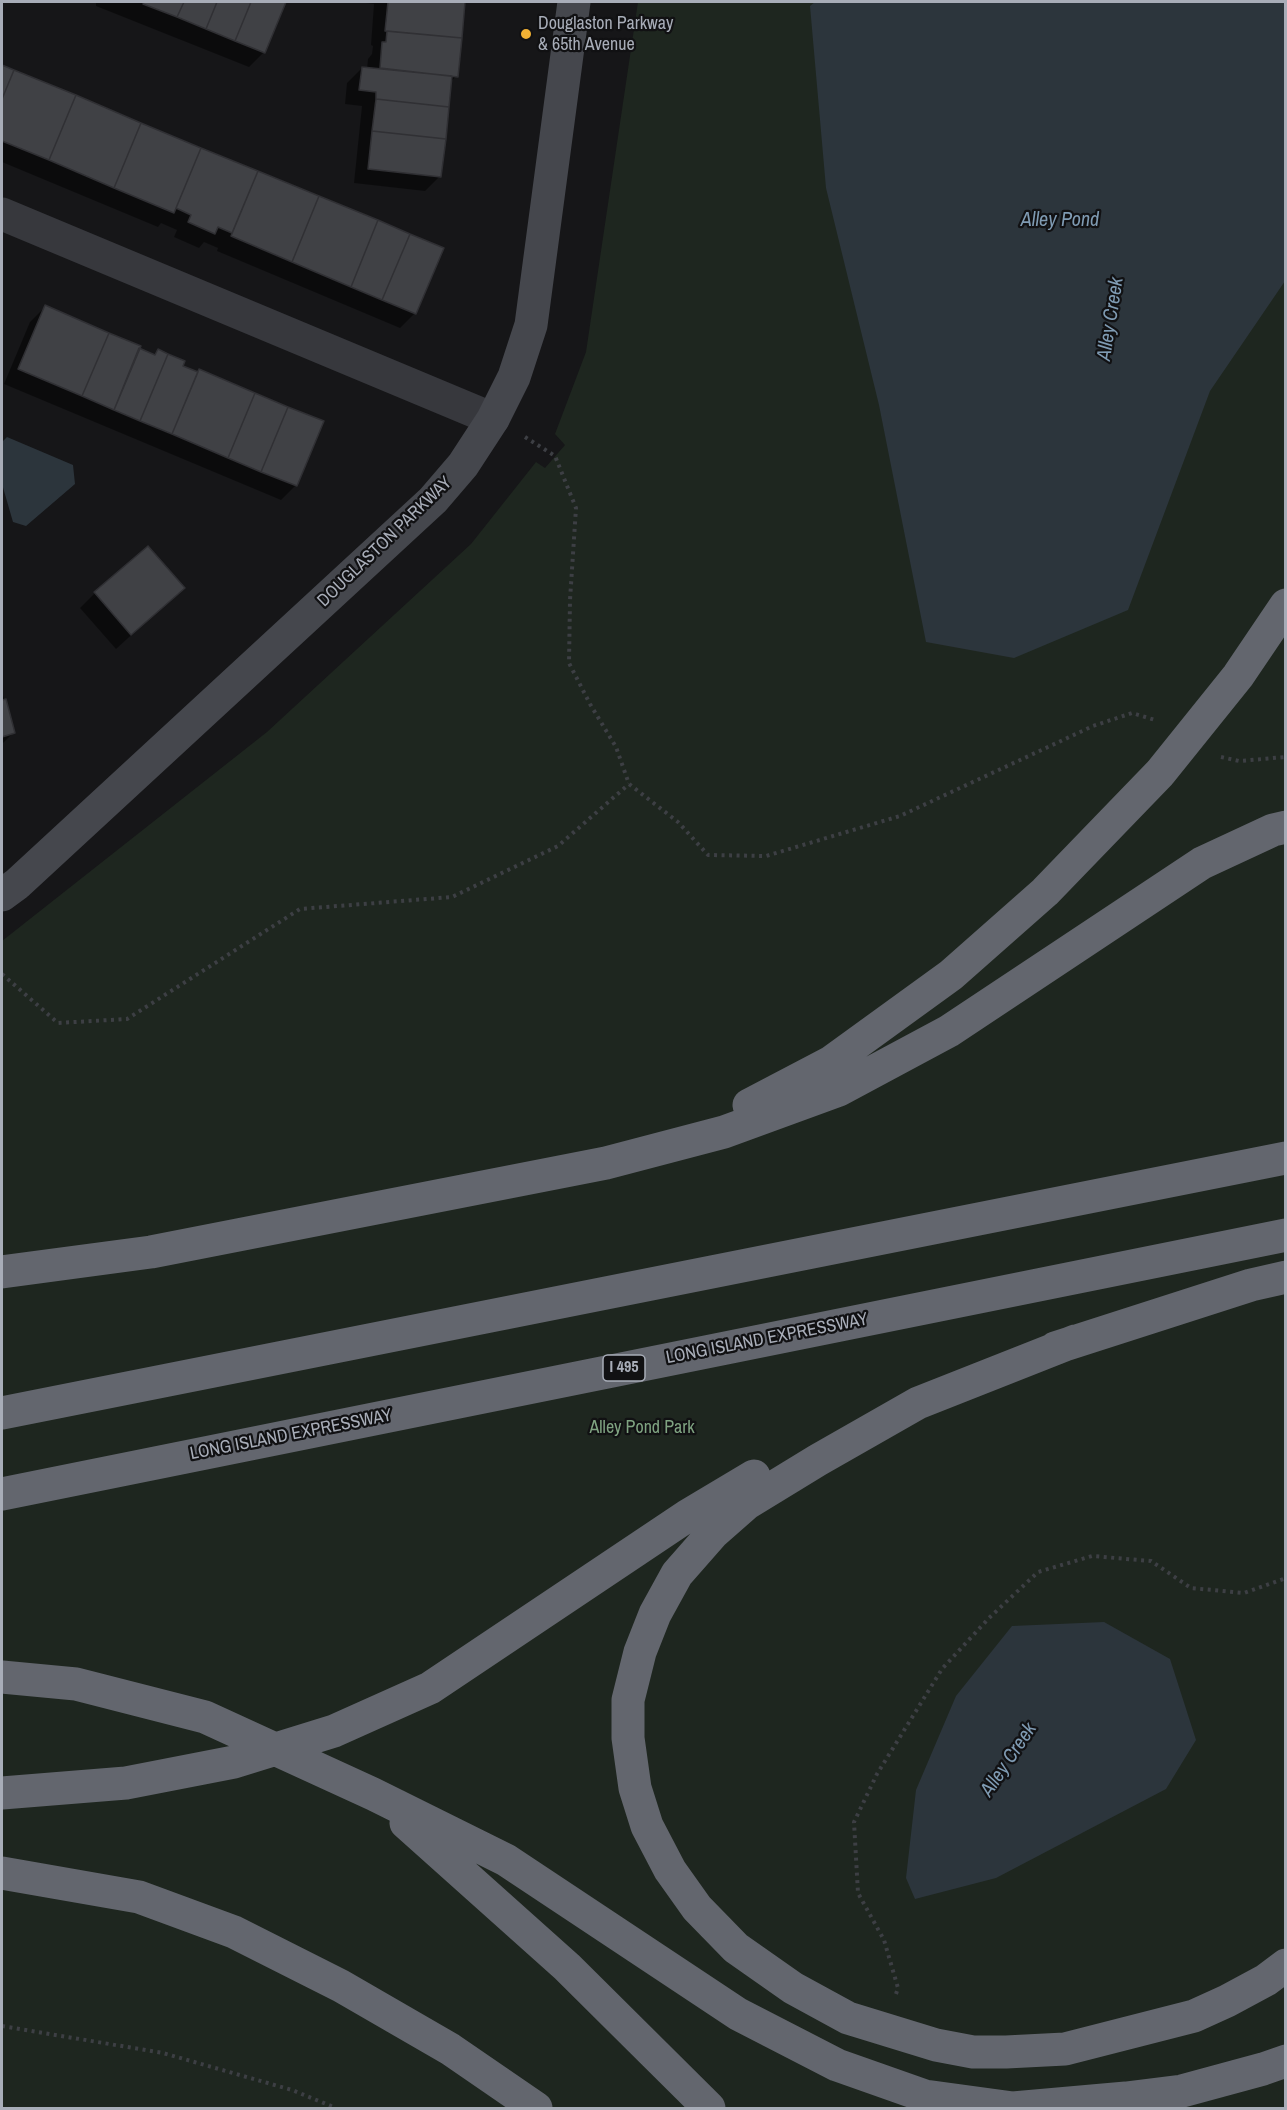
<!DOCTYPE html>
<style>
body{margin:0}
#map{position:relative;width:1287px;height:2110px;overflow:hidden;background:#161618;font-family:"Archivo Narrow",sans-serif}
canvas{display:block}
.frame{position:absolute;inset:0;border:3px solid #a8adb8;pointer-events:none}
</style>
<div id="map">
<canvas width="1287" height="2110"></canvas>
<div class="frame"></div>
</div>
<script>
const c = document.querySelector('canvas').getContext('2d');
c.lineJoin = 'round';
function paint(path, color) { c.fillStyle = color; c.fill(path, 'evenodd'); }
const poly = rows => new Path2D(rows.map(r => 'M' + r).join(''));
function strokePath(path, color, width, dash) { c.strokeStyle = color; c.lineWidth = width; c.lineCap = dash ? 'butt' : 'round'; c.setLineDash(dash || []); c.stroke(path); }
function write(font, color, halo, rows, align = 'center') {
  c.font = font + ' "Archivo Narrow",sans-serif'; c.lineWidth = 4.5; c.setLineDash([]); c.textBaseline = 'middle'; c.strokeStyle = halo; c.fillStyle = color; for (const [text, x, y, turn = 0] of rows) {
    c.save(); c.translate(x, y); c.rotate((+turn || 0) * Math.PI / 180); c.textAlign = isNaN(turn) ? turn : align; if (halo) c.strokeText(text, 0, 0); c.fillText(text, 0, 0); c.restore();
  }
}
const green = poly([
 [638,2,1285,2,1285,2108,2,2108,2,941,267,732,471,544,536,462,545,468,565,445,555,434,586,352]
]);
const water = poly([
 [815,2,1285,2,1285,281,1210,391,1128,610,1014,658,926,642,879,405,826,188,810,6],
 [7,437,73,465,75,484,26,526,13,522,2,484,2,442],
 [1104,1622,1170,1659,1196,1740,1166,1789,996,1878,915,1899,906,1878,916,1790,956,1696,1012,1626]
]);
const shadow = poly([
 [96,2,284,2,264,52,249,67,96,6],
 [359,2,467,2,464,5,456,76,450,83,440,176,425,191,354,183,362,106,345,104,347,83,362,68,367,69,368,59,372,54,373,46,371,45,374,4],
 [2,66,442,249,415,313,400,328,217,251,218,248,204,242,199,248,174,237,177,230,161,223,158,227,2,162],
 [45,307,154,356,158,351,296,485,281,500,4,384,30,322],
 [183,588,116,649,80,608,95,593],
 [2,692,14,732,2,744]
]);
const building = poly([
 [144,2,184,2,177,17,143,4,144,2],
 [184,2,217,2,206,29,177,17,184,2],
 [217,2,251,2,235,41,206,29,217,2],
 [251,2,286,2,265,53,235,41,251,2],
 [388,2,465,2,462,38,385,31,388,2],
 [387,31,462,38,458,77,380,68,382,42,386,42,387,31],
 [2,65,14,70,2,99,2,65],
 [362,67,452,76,449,107,376,99,376,92,359,90,362,67],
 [14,70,76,95,49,160,2,141,2,99,14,70],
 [76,95,141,123,114,188,49,160,76,95],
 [376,99,449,107,446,139,372,131,376,99],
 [141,123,201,148,174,213,114,188,141,123],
 [372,131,446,139,441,177,368,169,372,131],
 [201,148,258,171,232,233,218,227,215,234,188,222,191,215,176,208,201,148],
 [258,171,319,196,292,262,231,236,258,171],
 [319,196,378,220,351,287,292,262,319,196],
 [378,220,410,234,382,300,351,287,378,220],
 [410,234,444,248,416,314,382,300,410,234],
 [45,305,109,333,82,396,18,369,45,305],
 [109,333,141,346,114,410,82,396,109,333],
 [139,348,155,355,158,349,168,354,140,421,114,410,139,348],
 [168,354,185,361,183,366,198,372,172,434,140,421,168,354],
 [199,369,255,393,228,458,172,434,199,369],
 [255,393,288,407,261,472,228,458,255,393],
 [288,407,324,421,297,486,261,472,288,407],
 [148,546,185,588,131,635,94,592,148,546],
 [6,699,15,733,2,737,2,700,6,699]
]);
const path = poly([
 [525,437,555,456,576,508,570,600,569,663,590,704,616,747,629,784,678,822,708,855,766,856,900,816,1093,726,1132,713,1155,720],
 [1221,757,1239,761,1286,757],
 [2,974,58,1023,127,1019,300,909,452,897,558,846,629,784],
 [896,1994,898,1988,884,1940,858,1893,854,1822,877,1774,942,1669,989,1618,1038,1572,1092,1556,1151,1561,1191,1588,1244,1593,1286,1578],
 [2,2026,163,2053,292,2090,336,2108]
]);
const minor = poly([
 [2,214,493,419]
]);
const secondary = poly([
 [2,895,17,884,433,500,463,465,493,419,514,377,531,325,574,2]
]);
const motorway = poly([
 [749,1105,831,1062,951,975,1045,892,1160,773,1238,676,1286,605],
 [2,1272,151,1252,606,1163,724,1132,839,1090,949,1031,1202,863,1273,830,1286,827],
 [1075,1341,918,1403,818,1460,746,1504,713,1533,677,1574,655,1614,640,1652,628,1700,628,1738,635,1788,647,1826,670,1870,697,1908,736,1948,793,1988,848,2018,936,2045,973,2052,1006,2052,1065,2049,1194,2016,1227,2001,1266,1980,1286,1965],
 [1055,1348,1251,1285,1286,1277],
 [2,1413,1286,1158],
 [2,1494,1286,1235],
 [2,1677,76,1684,205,1717,373,1794,506,1860,738,2014,837,2065,925,2096,1013,2108,1126,2098,1182,2091,1263,2069,1286,2061],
 [2,1793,126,1783,234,1762,334,1731,430,1688,687,1516,754,1476],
 [406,1823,567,1967,709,2108],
 [2,1873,139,1897,234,1932,341,1986,450,2049,536,2108]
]);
const markers = [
 [526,34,6,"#f2b134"]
];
const shields = [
 [624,1368,42]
];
const shieldNames = [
 ["I 495",624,1368]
];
const poiNames = [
 ["Douglaston Parkway",538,24],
 ["& 65th Avenue",538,45]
];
const streetNames = [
 ["DOUGLASTON PARKWAY",385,542,-44],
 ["LONG ISLAND EXPRESSWAY",767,1339,-11],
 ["LONG ISLAND EXPRESSWAY",291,1435,-11]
];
const parkNames = [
 ["Alley Pond Park",642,1428]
];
const waterNames = [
 ["Alley Pond",1060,221],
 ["Alley Creek",1111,319,-81],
 ["Alley Creek",1009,1760,-56]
];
paint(green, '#1e261f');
paint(water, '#2c353c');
paint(shadow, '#0007');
paint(building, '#404145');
strokePath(building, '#303034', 1.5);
strokePath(path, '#3d3f44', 4, [3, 4.5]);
strokePath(minor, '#37383d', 33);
strokePath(secondary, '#45474d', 33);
strokePath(motorway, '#63666e', 33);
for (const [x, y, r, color] of markers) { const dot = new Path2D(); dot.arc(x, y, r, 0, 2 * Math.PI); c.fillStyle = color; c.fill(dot); strokePath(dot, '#111113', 2); }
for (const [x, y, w] of shields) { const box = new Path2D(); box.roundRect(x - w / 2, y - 13, w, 26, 4.5); c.fillStyle = '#111113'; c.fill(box); strokePath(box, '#a8adb8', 1.5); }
write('bold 16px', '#a8adb8', null, shieldNames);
write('18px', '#a8adb8', '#111113', poiNames, 'left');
write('18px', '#a8adb8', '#111113', streetNames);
write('18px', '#7fa381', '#111113', parkNames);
write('italic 20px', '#7f9bb3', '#111113', waterNames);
</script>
